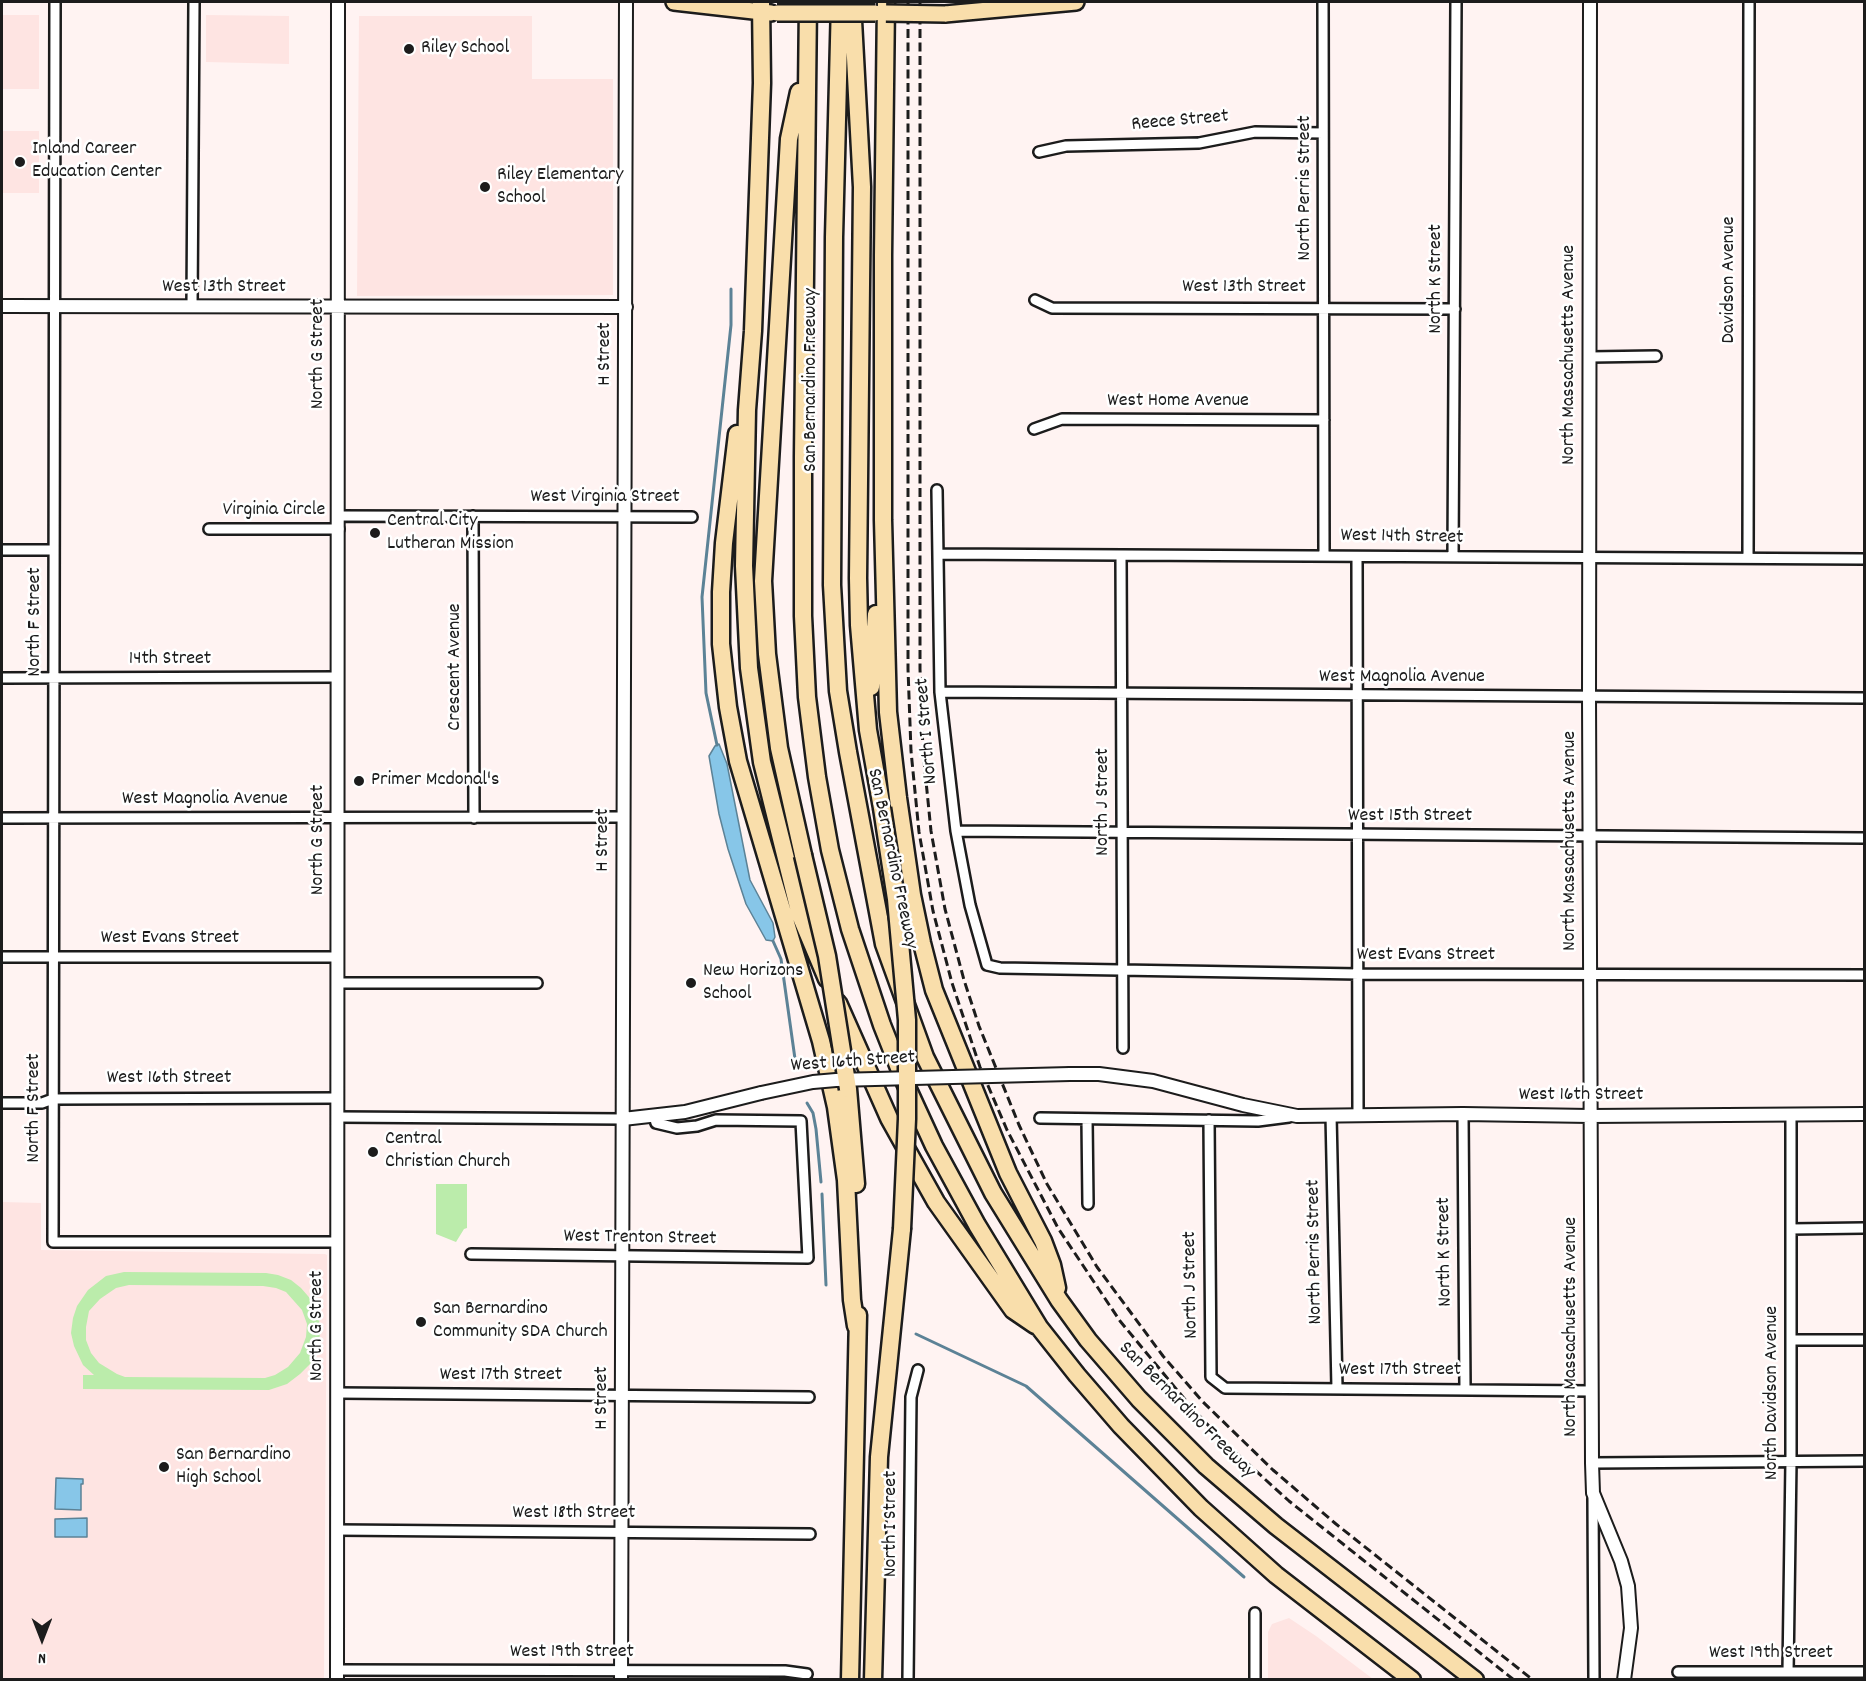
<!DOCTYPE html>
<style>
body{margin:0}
#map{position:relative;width:1866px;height:1681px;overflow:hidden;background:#fff3f2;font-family:Dekko,sans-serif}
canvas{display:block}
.frame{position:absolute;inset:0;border:3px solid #1c1c1c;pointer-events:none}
.north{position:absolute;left:12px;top:1609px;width:60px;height:60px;-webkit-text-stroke:4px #fff;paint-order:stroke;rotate:180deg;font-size:16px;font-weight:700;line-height:24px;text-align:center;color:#1c1c1c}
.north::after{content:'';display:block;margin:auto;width:21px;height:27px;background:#1c1c1c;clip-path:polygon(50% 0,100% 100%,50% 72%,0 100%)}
</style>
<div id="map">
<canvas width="1866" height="1681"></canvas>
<div class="frame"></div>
<div class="north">N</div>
</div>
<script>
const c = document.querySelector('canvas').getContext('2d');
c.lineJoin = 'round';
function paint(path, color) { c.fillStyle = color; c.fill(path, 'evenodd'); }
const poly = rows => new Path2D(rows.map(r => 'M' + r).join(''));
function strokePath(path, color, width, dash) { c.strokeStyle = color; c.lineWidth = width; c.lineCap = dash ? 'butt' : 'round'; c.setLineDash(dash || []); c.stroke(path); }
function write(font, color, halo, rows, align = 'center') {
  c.font = font + ' Dekko,sans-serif'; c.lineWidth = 5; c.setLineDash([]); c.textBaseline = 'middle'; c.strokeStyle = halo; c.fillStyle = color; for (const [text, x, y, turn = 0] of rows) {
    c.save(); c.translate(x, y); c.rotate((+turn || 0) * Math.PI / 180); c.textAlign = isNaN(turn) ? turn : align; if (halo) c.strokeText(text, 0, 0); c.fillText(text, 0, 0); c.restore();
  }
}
const built = poly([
 [2,15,39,15,39,89,2,89],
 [206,15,289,16,289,64,206,62],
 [359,16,532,16,532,79,613,79,613,295,357,296],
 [2,131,39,131,39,193,2,193],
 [2,1202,41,1203,41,1250,325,1254,327,1255,324,1679,2,1680],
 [1289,1618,1316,1636,1373,1679,1268,1679,1268,1632,1272,1624]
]);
const green = poly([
 [436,1184,467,1184,467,1228,464,1229,456,1242,436,1234],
 [124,1272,266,1273,278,1275,291,1280,301,1288,314,1303,319,1317,320,1334,317,1350,311,1363,300,1374,287,1384,269,1390,83,1389,83,1375,94,1375,83,1365,74,1346,71,1333,73,1318,77,1306,88,1290,106,1276],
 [129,1285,263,1286,276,1288,286,1292,302,1310,307,1324,306,1337,300,1353,288,1367,275,1375,265,1378,125,1377,117,1374,99,1363,91,1353,86,1340,86,1327,89,1311,100,1299,116,1288]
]);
const water = poly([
 [719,744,727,764,750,880,773,923,775,937,773,941,766,940,746,904,728,849,719,814,709,756,715,746,719,744],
 [56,1478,83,1479,83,1484,81,1484,81,1510,55,1509,56,1478],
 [87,1518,87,1537,55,1537,55,1519,87,1518]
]);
const stream = poly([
 [717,745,706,693,702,597,731,325,731,289],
 [773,941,781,959,796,1066],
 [807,1103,813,1113,816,1129,821,1182],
 [822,1194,826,1285],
 [916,1334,1026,1386,1244,1577]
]);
const minor = poly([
 [55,2,53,1242,338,1242],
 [1323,2,1324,555],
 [1039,152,1066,146,1199,143,1255,132,1323,133],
 [1035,300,1052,308,1455,309],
 [192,307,194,2],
 [1590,357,1656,356],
 [1034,429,1062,419,1324,420],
 [937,490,940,692,956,831,970,905,987,965,1000,968,1359,974,1864,975],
 [339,516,692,517],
 [473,516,474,818],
 [209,529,339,529],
 [2,550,54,550],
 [938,554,1864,559],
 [1121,556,1123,1048],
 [1357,557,1358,1115],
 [1453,557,1456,2],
 [1748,558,1749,2],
 [2,678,338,677],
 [940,692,1864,698],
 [2,818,624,817],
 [956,831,1864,838],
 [2,957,338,957],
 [338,983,537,983],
 [2,1103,42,1103,53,1099,338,1098],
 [1463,1114,1465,1389],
 [1331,1115,1337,1388],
 [338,1117,623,1119],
 [1040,1118,1258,1121,1289,1117],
 [1087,1119,1088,1204],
 [1209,1120,1211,1377,1225,1388,1592,1391],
 [1791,1229,1864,1228],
 [471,1254,808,1258,801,1121,716,1120,697,1126,677,1128,656,1123,654,1116],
 [1791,1340,1864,1340],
 [338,1393,809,1397],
 [1592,1463,1864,1461],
 [1593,1499,1594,1680],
 [337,1530,810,1534],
 [1255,1613,1255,1680],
 [337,1670,785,1671,807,1674],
 [1678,1672,1864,1672],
 [1788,1672,1791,1461,1791,1114],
 [908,1680,911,1397,918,1370]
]);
const tertiary = poly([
 [1590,2,1589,696,1592,1463,1593,1493,1621,1561,1628,1586,1631,1628,1624,1680],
 [2,306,626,307],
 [1070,1074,1099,1074,1153,1081,1243,1105,1297,1116,1463,1114,1590,1116,1864,1114],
 [623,1119,685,1112,761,1093],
 [337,1680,338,2],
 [621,1680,626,2]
]);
const primary = poly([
 [674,2,771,13],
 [945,14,1076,2]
]);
const motorway = poly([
 [761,2,762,83,753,331,747,410,744,566,749,668,762,762,800,915,827,979],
 [808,2,803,456,803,616,807,697,817,777,830,850,850,929,882,1025,905,1083,934,1146,977,1225,1039,1327,1077,1375,1121,1426,1201,1508,1276,1575,1412,1680],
 [840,2,834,237,832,585,838,691,848,752,884,944,925,1057,993,1193,1059,1300,1088,1340,1139,1399,1206,1466,1276,1526,1475,1680],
 [852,2,862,187,858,578,859,625,868,730,882,808],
 [886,2,883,255,883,520,888,712,898,798,912,895,922,943,934,990,1008,1173,1043,1241,1052,1265,1057,1288],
 [799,92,789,139,763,581,767,654,779,748,803,855],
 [737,434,724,543,721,592,721,644,728,707,738,761,821,1041,836,1107,846,1180,852,1300,856,1326],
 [871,687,876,614],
 [838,1003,889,1118,936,1202,1013,1310,1035,1325],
 [848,1089,856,1184],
 [850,1680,858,1315],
 [873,1680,879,1457,902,1229]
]);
const rail = poly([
 [908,2,908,669,911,751,919,832,933,911,952,983,980,1067,1007,1130,1058,1228,1120,1321,1192,1408,1224,1442,1289,1501,1514,1680],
 [920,2,920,669,923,751,931,831,945,909,964,980,979,1026,1019,1125,1047,1184,1097,1267,1163,1356,1203,1402,1273,1470,1336,1524,1533,1680]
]);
const tertiaryBridge = poly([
 [761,1093,813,1082,836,1080,1070,1074]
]);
const primaryBridge = poly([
 [777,13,875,13],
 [886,13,945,14]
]);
const motorwayBridge = poly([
 [882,808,896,899,907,1020,907,1119,902,1229],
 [803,855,827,956,848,1089]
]);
const markers = [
 [409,49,6,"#1c1c1c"],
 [20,162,6,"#1c1c1c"],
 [485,187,6,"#1c1c1c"],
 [375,533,6,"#1c1c1c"],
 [359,781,6,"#1c1c1c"],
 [691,983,6,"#1c1c1c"],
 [373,1152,6,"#1c1c1c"],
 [421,1322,6,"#1c1c1c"],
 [164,1467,6,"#1c1c1c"]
];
const poiNames = [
 ["Riley School",421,49],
 ["Inland Career",32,150],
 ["Education Center",32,173],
 ["Riley Elementary",497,176],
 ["School",497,199],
 ["Central City",387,522],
 ["Lutheran Mission",387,545],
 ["Primer Mcdonal's",371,781],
 ["New Horizons",703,972],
 ["School",703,995],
 ["Central",385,1140],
 ["Christian Church",385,1163],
 ["San Bernardino",433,1310],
 ["Community SDA Church",433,1333],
 ["San Bernardino",176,1456],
 ["High School",176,1479]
];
const streetNames = [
 ["Reece Street",1180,122,-5],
 ["North Perris Street",1306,188,-90],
 ["North K Street",1437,279,-90],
 ["Davidson Avenue",1730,280,-90],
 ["West 13th Street",224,288],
 ["West 13th Street",1244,288],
 ["North G Street",319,354,-90],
 ["H Street",606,354,-90],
 ["North Massachusetts Avenue",1570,355,-90],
 ["San Bernardino Freeway",812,380,-90],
 ["West Home Avenue",1178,402],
 ["West Virginia Street",605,498],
 ["Virginia Circle",274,511],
 ["West 14th Street",1402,538,1],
 ["North F Street",36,622,-90],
 ["14th Street",170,660],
 ["Crescent Avenue",456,667,-90],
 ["West Magnolia Avenue",1402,678],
 ["North I Street",928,731,-95],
 ["West Magnolia Avenue",205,800],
 ["North J Street",1104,802,-90],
 ["West 15th Street",1410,817],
 ["North G Street",319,840,-90],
 ["H Street",604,840,-90],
 ["North Massachusetts Avenue",1571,841,-90],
 ["San Bernardino Freeway",891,859,78],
 ["West Evans Street",170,939],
 ["West Evans Street",1426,956],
 ["West 16th Street",853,1063,-4],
 ["West 16th Street",169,1079],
 ["West 16th Street",1581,1096],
 ["North F Street",35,1108,-90],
 ["West Trenton Street",640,1239,1],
 ["North Perris Street",1316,1252,-91],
 ["North K Street",1446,1252,-91],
 ["North J Street",1192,1285,-91],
 ["North G Street",318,1326,-90],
 ["North Massachusetts Avenue",1572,1327,-90],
 ["West 17th Street",1400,1371],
 ["West 17th Street",501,1376],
 ["North Davidson Avenue",1773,1393,-90],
 ["H Street",603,1398,-90],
 ["San Bernardino Freeway",1186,1411,45],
 ["West 18th Street",574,1514],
 ["North I Street",892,1524,-90],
 ["West 19th Street",572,1653],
 ["West 19th Street",1771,1654]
];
paint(built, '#fee4e2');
paint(green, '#bbecab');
paint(water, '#87c6e8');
strokePath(water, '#5c8296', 1.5);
strokePath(stream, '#5c8296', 3);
strokePath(minor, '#1c1c1c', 14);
strokePath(tertiary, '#1c1c1c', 16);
strokePath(primary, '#1c1c1c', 20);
strokePath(motorway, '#1c1c1c', 21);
strokePath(minor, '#fff', 9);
strokePath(tertiary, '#fff', 12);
strokePath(primary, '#f9deab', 15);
strokePath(motorway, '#f9deab', 16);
strokePath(rail, '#1c1c1c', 3, [9, 4.5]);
strokePath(tertiaryBridge, '#1c1c1c', 16, []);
strokePath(primaryBridge, '#1c1c1c', 20, []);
strokePath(motorwayBridge, '#1c1c1c', 21, []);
strokePath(tertiaryBridge, '#fff', 12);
strokePath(primaryBridge, '#f9deab', 15);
strokePath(motorwayBridge, '#f9deab', 16);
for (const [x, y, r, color] of markers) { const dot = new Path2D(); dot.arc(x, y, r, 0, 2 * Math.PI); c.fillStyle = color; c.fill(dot); strokePath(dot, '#fff', 2); }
write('20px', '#1c1c1c', '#fff', poiNames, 'left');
write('20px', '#1c1c1c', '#fff', streetNames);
</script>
